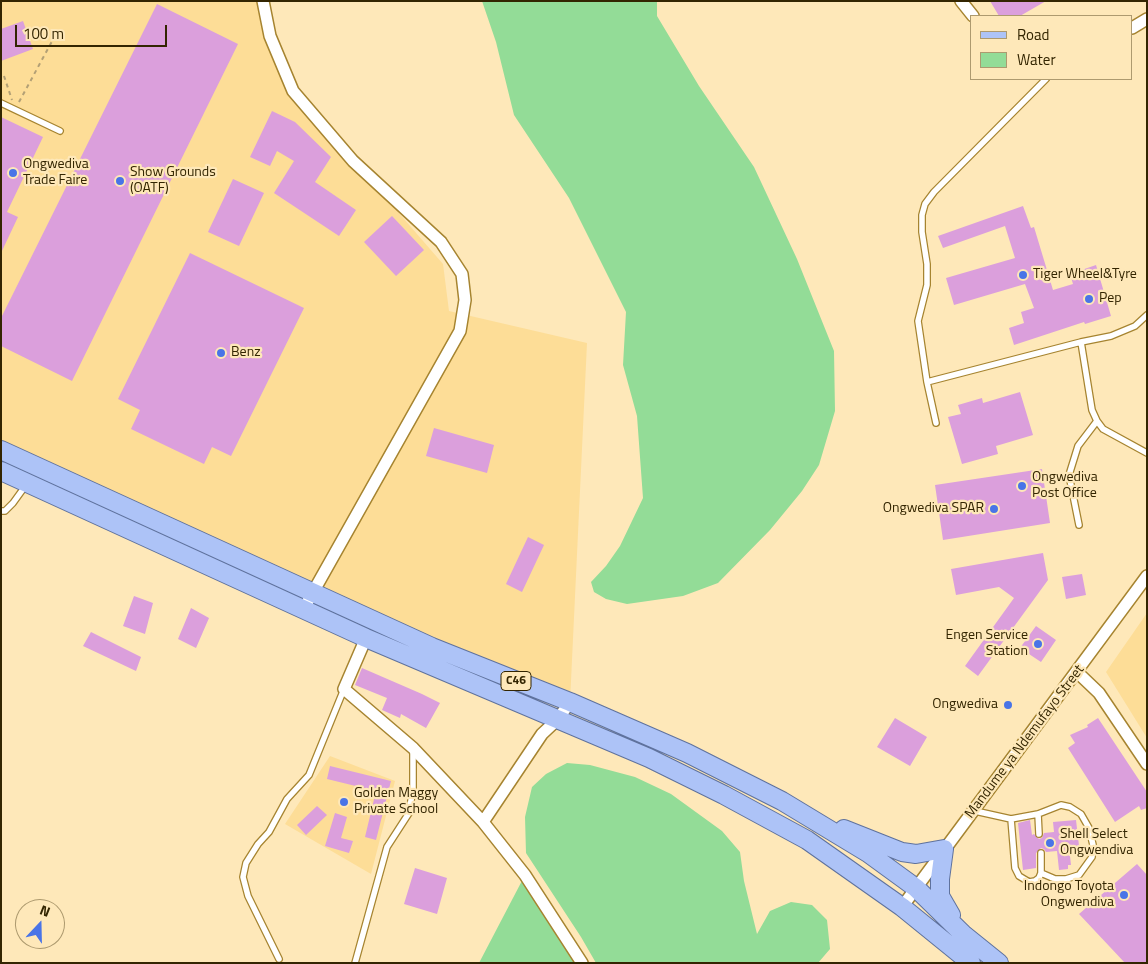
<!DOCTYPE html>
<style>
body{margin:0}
#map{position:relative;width:1148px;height:964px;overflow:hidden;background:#fee8b9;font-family:"Titillium Web",sans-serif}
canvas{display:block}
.frame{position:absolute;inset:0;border:2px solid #332501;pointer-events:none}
.legend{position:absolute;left:970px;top:15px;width:162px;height:65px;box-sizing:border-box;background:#fee8b9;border:1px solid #ad9a6f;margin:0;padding:6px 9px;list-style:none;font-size:15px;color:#332501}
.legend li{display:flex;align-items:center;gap:10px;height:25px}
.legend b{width:25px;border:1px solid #ad9a6f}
.north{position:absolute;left:15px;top:899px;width:50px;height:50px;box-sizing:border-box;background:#fee8b9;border:1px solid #ad9a6f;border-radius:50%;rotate:21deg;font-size:14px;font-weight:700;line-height:20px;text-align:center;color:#332501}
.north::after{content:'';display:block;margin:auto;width:18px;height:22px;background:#4974e7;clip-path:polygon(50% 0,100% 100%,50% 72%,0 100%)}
.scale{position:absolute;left:15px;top:25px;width:152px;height:22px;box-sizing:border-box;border:2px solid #332501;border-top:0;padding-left:6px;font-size:15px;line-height:18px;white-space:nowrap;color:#332501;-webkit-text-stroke:4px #fee8b9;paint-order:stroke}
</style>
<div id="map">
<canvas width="1148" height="964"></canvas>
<div class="frame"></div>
<ul class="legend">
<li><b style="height:6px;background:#adc3f7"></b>Road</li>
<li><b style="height:14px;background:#93dc97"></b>Water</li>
</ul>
<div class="north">N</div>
<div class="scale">100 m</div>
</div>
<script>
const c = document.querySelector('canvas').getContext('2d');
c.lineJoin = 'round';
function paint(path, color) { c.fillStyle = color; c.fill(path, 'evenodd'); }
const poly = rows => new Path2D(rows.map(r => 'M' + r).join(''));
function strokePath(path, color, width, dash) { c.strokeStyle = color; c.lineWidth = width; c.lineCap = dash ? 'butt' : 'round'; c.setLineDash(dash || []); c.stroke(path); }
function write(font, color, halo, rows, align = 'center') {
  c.font = font + ' "Titillium Web",sans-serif'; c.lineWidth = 4.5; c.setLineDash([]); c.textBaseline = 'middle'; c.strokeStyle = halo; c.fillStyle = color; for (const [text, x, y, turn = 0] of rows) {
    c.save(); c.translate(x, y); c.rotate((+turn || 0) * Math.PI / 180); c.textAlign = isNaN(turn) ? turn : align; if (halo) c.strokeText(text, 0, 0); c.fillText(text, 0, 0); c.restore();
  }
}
const built = poly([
 [1,1,261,1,293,91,443,264,449,311,587,343,570,702,1,451],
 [1147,613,1147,738,1106,672],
 [330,756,395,781,371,874,285,824]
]);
const water = poly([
 [482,1,657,1,657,16,699,86,754,167,797,259,834,351,835,411,819,465,802,491,770,530,718,583,683,596,627,604,606,599,594,592,591,582,606,566,620,546,643,498,637,416,623,365,626,312,569,198,514,115,496,42],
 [567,763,590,765,635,777,671,794,722,831,740,852,744,881,757,934,770,911,791,902,812,905,827,920,830,949,818,963,596,963,581,937,526,853,525,817,532,787,546,774],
 [525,875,582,963,479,963]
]);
const building = poly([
 [990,1,1046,1,1020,16,999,16],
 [157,4,238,44,72,381,1,346,1,318],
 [23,21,33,49,1,61,1,29],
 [272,111,295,122,331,157,315,182,356,210,339,236,274,193,294,161,277,151,270,166,250,157],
 [1,117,43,137,7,212,18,217,1,253],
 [233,179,264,193,239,246,208,232],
 [1023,206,1031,228,1034,227,1053,290,1073,284,1070,274,1096,265,1111,316,1085,324,1084,322,1014,345,1009,328,1024,323,1021,312,1034,308,1025,284,954,305,946,278,1015,258,1005,226,943,248,938,236],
 [392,216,424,250,396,276,364,242],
 [190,253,304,308,231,456,212,447,204,464,131,429,140,410,118,399],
 [1020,392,1033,435,996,446,998,454,962,464,948,417,961,414,958,405,982,398,983,403],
 [434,428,494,445,487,473,426,456],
 [1042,469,1050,523,943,540,935,485],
 [528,537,544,545,522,592,506,584],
 [1043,553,1048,580,978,676,965,666,1014,598,999,587,956,595,951,569],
 [1082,574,1086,595,1066,599,1062,577],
 [134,596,153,603,145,634,123,626],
 [191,608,209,618,196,648,178,639],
 [1036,626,1056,640,1041,662,1020,648],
 [91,632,141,657,136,671,83,646],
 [362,668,422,694,440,703,426,728,401,714,400,718,382,710,387,698,355,685],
 [895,718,927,737,910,766,877,747],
 [1098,718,1147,792,1147,808,1141,810,1139,806,1115,822,1068,748,1075,743,1070,735,1088,727,1087,725],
 [330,766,391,781,376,840,365,837,376,791,327,779],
 [317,806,327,815,306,835,297,825],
 [335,813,347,817,341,838,353,841,349,853,325,846],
 [1030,820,1032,835,1034,834,1039,839,1042,838,1044,833,1054,832,1053,822,1076,820,1080,854,1070,856,1071,865,1068,865,1068,869,1059,870,1057,851,1046,852,1044,849,1041,848,1036,853,1036,868,1023,870,1018,823],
 [1137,864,1147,875,1147,963,1125,963,1079,914],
 [415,868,447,878,437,914,404,904]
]);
const path = poly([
 [4,76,12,100],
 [19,102,56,34]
]);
const service = poly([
 [1,103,60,131],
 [1081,342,1092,410,1097,421,1103,429,1147,453],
 [927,382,1081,342,1111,336,1135,326,1147,315],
 [936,423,927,382,918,321,927,285,927,264,922,232,922,215,925,204,934,192,1046,79],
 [1,511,5,511,13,503,26,485],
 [1079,525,1069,475,1078,446,1097,421],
 [975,811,1011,819,1038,814,1061,805,1070,807,1081,814,1089,828,1093,845,1092,857,1079,875,1066,879,1055,879,1041,873],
 [1038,814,1039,834],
 [1011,819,1015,868,1019,876,1029,882,1035,881,1039,878,1041,873,1041,853],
 [279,959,248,896,243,877,246,863,258,844,269,832,287,799,309,775,344,689],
 [355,963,387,847,409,813,413,788,413,750]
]);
const minor = poly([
 [263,1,270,36,293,91,353,161,441,242,462,274,465,300,460,331,303,610],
 [961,1,973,16],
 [1132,28,1147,19],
 [366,638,344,689,413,748,483,822],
 [1077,672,1099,693,1147,764],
 [570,702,558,719,542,734,483,822,525,875,582,963],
 [902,907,1147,576]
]);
const primary = poly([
 [1,450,432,647,570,702,687,753,782,801,868,853,916,888,963,934,999,963],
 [1,471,366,638,649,758,724,795,807,840,902,907,971,963],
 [844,829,902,852,916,854,944,849,940,879,940,896,951,915]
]);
const markers = [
 [13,173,5,"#4974e7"],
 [120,181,5,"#4974e7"],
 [1023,275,5,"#4974e7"],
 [1089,299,5,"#4974e7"],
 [221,353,5,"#4974e7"],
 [1022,486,5,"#4974e7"],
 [994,509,5,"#4974e7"],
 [1038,644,5,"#4974e7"],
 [1008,705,5,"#4974e7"],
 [344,802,5,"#4974e7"],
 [1050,843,5,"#4974e7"],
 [1124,895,5,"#4974e7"]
];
const shields = [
 [516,681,30]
];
const shieldNames = [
 ["C46",516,681]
];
const poiNames = [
 ["Ongwediva",23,165],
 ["Trade Faire",23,181],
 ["Show Grounds",130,173],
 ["(OATF)",130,189],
 ["Tiger Wheel&Tyre",1033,275],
 ["Pep",1099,299],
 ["Benz",231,353],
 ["Ongwediva",1032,478],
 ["Post Office",1032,494],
 ["Ongwediva SPAR",984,509,"right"],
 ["Engen Service",1028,636,"right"],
 ["Station",1028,652,"right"],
 ["Ongwediva",998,705,"right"],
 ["Golden Maggy",354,794],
 ["Private School",354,810],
 ["Shell Select",1060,835],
 ["Ongwendiva",1060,851],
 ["Indongo Toyota",1114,887,"right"],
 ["Ongwendiva",1114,903,"right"]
];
const streetNames = [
 ["Mandume ya Ndemufayo Street",1025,742,-53]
];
paint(built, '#fddd97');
paint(water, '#93dc97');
paint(building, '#db9fdc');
strokePath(service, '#a68430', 8);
strokePath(minor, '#a68430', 14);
strokePath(primary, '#5f729d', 20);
strokePath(path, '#b3a075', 2, [4, 4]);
strokePath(service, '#fff', 5.5);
strokePath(minor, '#fff', 11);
strokePath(primary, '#adc3f7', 18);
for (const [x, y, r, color] of markers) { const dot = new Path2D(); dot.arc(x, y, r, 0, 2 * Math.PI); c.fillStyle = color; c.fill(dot); strokePath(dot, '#fee8b9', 2); }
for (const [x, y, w] of shields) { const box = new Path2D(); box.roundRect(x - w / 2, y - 9.5, w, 19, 4); c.fillStyle = '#fee8b9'; c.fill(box); strokePath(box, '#332501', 1); }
write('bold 12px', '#332501', null, shieldNames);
write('14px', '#332501', '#fee8b9', poiNames, 'left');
write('14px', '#332501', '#fee8b9', streetNames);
</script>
